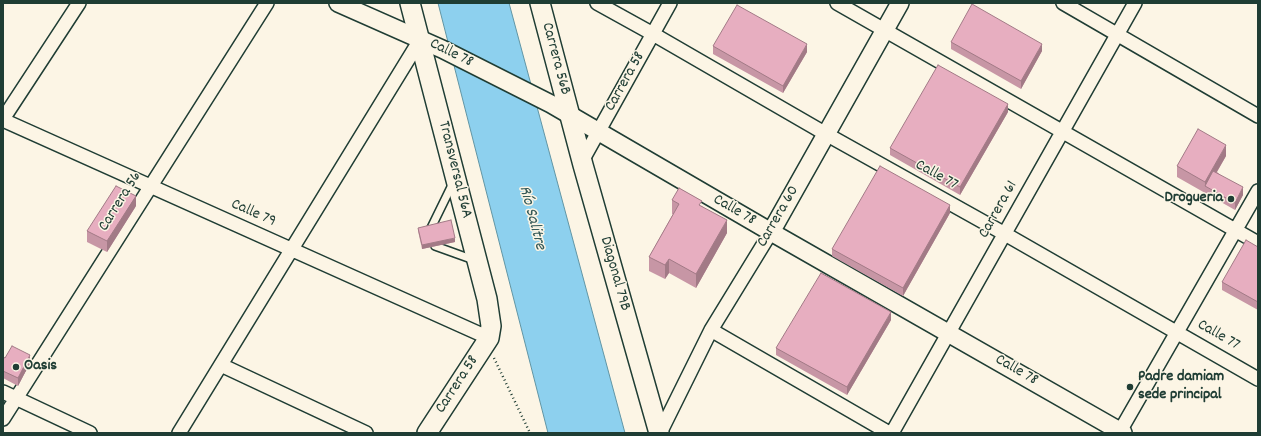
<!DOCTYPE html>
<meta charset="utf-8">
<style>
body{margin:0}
#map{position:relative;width:1261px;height:436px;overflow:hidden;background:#fcf5e5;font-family:Dekko,sans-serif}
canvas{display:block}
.frame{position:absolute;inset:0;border:4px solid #1f3d34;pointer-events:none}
</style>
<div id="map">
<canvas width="1261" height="436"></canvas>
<div class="frame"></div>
</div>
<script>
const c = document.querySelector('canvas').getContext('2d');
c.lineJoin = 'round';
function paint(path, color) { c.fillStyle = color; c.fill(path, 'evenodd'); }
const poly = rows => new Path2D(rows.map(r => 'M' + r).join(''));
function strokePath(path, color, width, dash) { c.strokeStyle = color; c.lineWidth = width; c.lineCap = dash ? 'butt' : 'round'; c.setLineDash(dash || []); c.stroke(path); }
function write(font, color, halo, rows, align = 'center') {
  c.font = font + ' Dekko,sans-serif'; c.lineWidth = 3; c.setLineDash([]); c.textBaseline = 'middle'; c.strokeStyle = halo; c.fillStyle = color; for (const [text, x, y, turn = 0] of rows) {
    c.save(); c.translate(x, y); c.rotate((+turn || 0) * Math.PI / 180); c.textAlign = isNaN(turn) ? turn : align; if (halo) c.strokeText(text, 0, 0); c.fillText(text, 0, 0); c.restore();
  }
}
const water = poly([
 [438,3,509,3,625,433,548,433,438,3]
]);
const path = poly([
 [494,358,530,433]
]);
const service = poly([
 [431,228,453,183],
 [435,246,474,260]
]);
const minor = poly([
 [597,3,653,34,826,134,1005,234,1258,379],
 [837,3,1258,243],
 [1063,3,1258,116],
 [3,119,79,3],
 [3,120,489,338],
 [582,161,670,3],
 [711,330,889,433],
 [221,365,366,433],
 [3,392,90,433],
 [3,419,267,3],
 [179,433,420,40],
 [660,433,711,330,771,232],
 [892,433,1135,3],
 [1119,433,1258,191]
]);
const tertiary = poly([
 [338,3,442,49,551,104,771,232,1123,433],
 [771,232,900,3]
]);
const secondary = poly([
 [410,3,487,299,491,326,489,338,427,433],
 [540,3,583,165,659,433]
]);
const wall = poly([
 [951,42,1042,51,1021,89,951,49],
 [713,46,807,52,783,93,713,54],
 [1008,112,960,195,890,155,890,148],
 [1226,156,1217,172,1243,195,1235,210,1177,177,1177,166],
 [672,200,702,206,727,233,696,288,669,273,665,279,649,271,649,257,673,214,672,214],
 [136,206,107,252,87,242,87,231],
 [950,213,903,296,832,256,832,249],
 [418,228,455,242,422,249,418,231],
 [1258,247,1258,310,1222,290,1222,282],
 [891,320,847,395,776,355,776,348],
 [3,357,5,358,30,363,18,386,3,378]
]);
const shadedWall = poly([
 [807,44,807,52,783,93,783,86],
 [1042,44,1042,51,1021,89,1021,81],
 [1008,104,1008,112,960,195,960,187],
 [1226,145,1226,156,1208,187,1205,186,1205,182],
 [1243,187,1243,195,1235,210,1235,203],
 [136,196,136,206,107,252,107,241],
 [950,205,950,213,903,296,903,288],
 [727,220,727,233,696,288,696,274],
 [455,238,455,242,422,249,422,245],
 [669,259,669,273,665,279,665,265],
 [891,312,891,320,847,395,847,387],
 [30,355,30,363,18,386,18,378]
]);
const building = poly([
 [972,4,1042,44,1021,81,951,42,972,4],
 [737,5,807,44,783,86,713,46,737,5],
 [938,65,1008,104,960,187,890,148,938,65],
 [1198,129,1226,145,1205,182,1177,166,1198,129],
 [880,166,950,205,903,288,832,249,880,166],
 [1213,171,1243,187,1235,203,1205,186,1213,171],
 [116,186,136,196,107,241,87,231,116,186],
 [679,188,702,201,699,205,727,220,696,274,669,259,665,265,649,257,679,204,672,200,679,188],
 [451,220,455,238,422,245,418,228,451,220],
 [1246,240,1258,247,1258,302,1222,282,1246,240],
 [821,273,891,312,847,387,776,348,821,273],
 [12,346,30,355,18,378,3,371,3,357,5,358,12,346]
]);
const markers = [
 [1231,199,4,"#1f3d34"],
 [16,367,4,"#1f3d34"],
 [1130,387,4,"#1f3d34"]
];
const streetNames = [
 ["Calle 78",451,54,26],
 ["Carrera 56B",555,59,75],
 ["Carrera 58",626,82,-61],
 ["Transversal 56A",454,170,76],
 ["Calle 77",936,176,29],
 ["Carrera 56",121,202,-58],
 ["Carrera 61",999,210,-61],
 ["Calle 78",734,211,30],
 ["Calle 79",253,214,24],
 ["Carrera 60",779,217,-60],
 ["Diagonal 79B",614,274,74],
 ["Calle 77",1218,336,30],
 ["Calle 78",1016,371,30],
 ["Carrera 58",458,385,-57]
];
const poiNames = [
 ["Drogueria",1223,199,"right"],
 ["Oasis",24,367],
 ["Padre damiam",1138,378],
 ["sede principal",1138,396]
];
const waterNames = [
 ["Río Salitre",531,218,75]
];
paint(water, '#8dd0ee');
strokePath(water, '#6195a4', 1);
strokePath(service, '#1f3d34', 10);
strokePath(minor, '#1f3d34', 16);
strokePath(tertiary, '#1f3d34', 20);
strokePath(secondary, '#1f3d34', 22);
strokePath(path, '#1f3d34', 2.5, [1, 3]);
strokePath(service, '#fcf5e5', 7);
strokePath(minor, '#fcf5e5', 13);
strokePath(tertiary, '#fcf5e5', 17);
strokePath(secondary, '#fcf5e5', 19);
paint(wall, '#c796a5');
paint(shadedWall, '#a27a86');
paint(building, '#e7aec0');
strokePath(building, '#a27a86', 1);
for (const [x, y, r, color] of markers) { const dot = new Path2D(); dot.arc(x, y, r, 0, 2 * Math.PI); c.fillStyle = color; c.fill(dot); strokePath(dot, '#fcf5e5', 1.5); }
write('16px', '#1f3d34', '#fcf5e5', streetNames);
write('bold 16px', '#1f3d34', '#fcf5e5', poiNames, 'left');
write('italic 17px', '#355a59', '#fcf5e5', waterNames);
</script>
